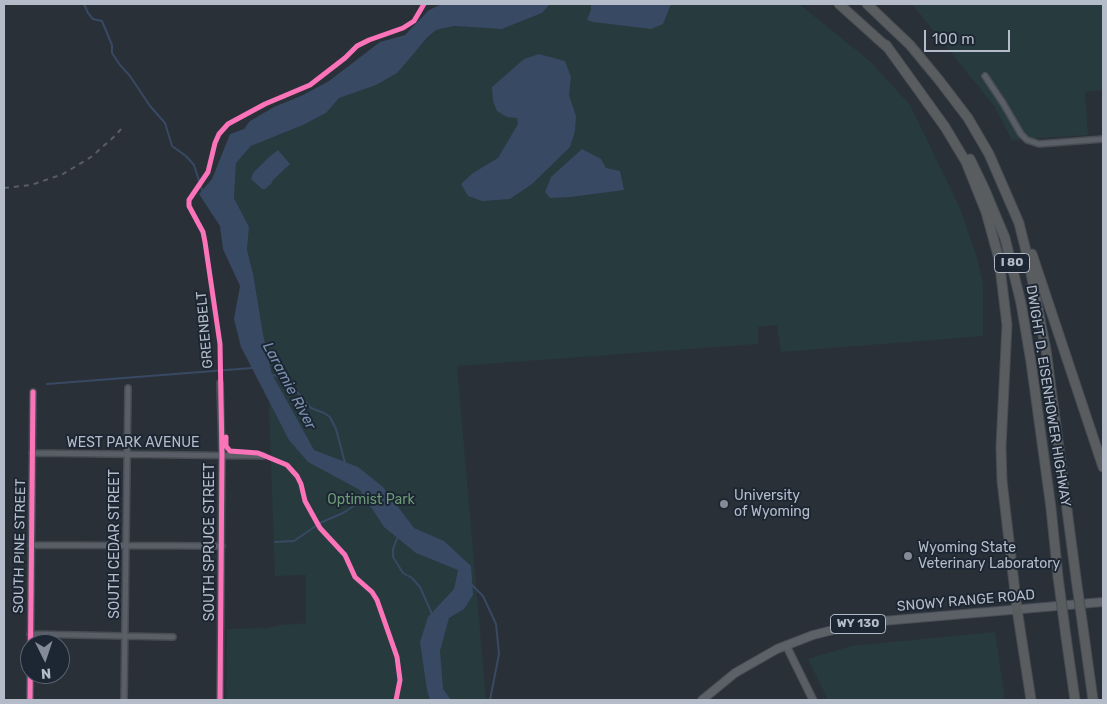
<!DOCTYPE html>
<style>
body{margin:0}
#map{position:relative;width:1107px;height:704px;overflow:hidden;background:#2a3038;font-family:Rubik,sans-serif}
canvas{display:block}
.frame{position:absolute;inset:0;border:5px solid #b4bcc9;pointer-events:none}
.north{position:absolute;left:20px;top:634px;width:50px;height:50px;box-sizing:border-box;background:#1d2633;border:1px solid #59626f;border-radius:50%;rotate:176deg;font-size:14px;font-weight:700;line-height:20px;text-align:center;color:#b4bcc9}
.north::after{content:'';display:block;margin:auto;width:18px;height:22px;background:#848b96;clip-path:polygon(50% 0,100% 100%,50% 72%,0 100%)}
.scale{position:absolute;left:924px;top:30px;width:86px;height:22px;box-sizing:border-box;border:2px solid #b4bcc9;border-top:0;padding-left:6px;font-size:15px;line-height:18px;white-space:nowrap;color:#b4bcc9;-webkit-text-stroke:4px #1d2633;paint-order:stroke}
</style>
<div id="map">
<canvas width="1107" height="704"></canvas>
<div class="frame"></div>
<div class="north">N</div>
<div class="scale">100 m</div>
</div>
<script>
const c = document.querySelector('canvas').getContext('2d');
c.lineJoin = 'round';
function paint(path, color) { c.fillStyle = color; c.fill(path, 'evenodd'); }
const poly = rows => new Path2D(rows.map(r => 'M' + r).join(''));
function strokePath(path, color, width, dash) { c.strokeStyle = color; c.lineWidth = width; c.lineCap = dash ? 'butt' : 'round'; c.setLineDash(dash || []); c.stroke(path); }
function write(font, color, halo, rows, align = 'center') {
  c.font = font + ' Rubik,sans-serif'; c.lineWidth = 4; c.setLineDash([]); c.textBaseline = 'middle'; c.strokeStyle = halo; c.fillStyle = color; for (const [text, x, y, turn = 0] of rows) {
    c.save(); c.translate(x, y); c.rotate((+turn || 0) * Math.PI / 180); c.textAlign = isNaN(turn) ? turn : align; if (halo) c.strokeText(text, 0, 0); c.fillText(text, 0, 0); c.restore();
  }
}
const green = poly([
 [550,4,799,4,871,62,910,105,960,208,977,258,983,284,983,336,781,352,777,325,758,327,758,344,457,366,486,700,226,700,227,629,267,628,281,625,306,623,306,575,275,576,269,407,271,381,275,380,272,374,263,334,253,271,247,250,249,227,234,198,236,163,251,146,303,125,326,113,339,98,354,91,417,50,436,30,453,26,502,29,542,13],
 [912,4,1103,4,1103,90,1085,92,1088,135,1012,140,995,107],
 [995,632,1005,700,828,700,808,659,851,646]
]);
const water = poly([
 [442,4,550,4,542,13,502,29,454,26,436,30,427,38,397,73,376,85,339,98,326,113,303,125,251,146,236,163,234,198,249,227,247,250,253,273,263,334,272,374,314,450,358,467,383,487,414,528,444,541,471,566,473,595,464,609,449,618,440,651,443,689,451,700,430,700,427,690,420,642,428,617,454,589,458,570,416,553,384,527,360,490,308,462,289,440,241,347,234,319,240,286,223,249,220,226,199,194,212,179,230,134,244,129,250,121,274,107,303,95,329,81,380,42,405,35,429,10],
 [591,4,671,4,663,24,651,29,593,22,587,20,591,10],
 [539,54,565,61,571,77,569,95,576,116,575,131,570,147,532,184,510,199,482,201,468,196,461,184,473,173,498,158,518,124,517,118,507,117,497,111,493,101,492,87,524,59],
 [582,149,601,159,606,168,620,171,624,190,570,197,550,198,545,192,551,177],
 [278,150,290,164,273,180,271,184,265,189,262,189,251,179,253,173,268,158]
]);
const stream = poly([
 [84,4,88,13,93,19,102,21,112,45,112,53,120,65,130,76,150,106,165,123,172,146,186,156,194,165,202,190],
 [272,375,278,376,291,385,311,408,324,413,330,417,336,429,345,463],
 [47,384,252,368],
 [398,536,393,549,393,557,403,573,412,578,420,587,432,614],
 [275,542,294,541,320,523,343,513,355,505,363,493],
 [471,584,483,596,496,624,499,654,490,700]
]);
const minor = poly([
 [985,76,1003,103,1021,134,1027,140,1039,144,1103,139],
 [32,453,263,456],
 [31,545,222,546],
 [30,634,173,637],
 [30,700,33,392],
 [124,700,128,388],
 [220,700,222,455,220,383]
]);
const secondary = poly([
 [786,645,813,700]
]);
const primary = poly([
 [702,700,735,673,777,649,813,635,837,629,883,621,1103,602]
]);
const motorway = poly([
 [839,4,889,49],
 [867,4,910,45,939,80,968,118,989,154,1019,223,1029,263,1046,350,1076,578],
 [886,45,945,127,966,162,986,212,999,259,1007,325,1001,447,1002,481,1017,609,1031,700],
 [970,159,984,188,1005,238,1021,303,1031,362,1051,508,1058,577],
 [1032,254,1103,467],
 [1084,635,1093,700],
 [1066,637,1075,700]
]);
const rail = poly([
 [4,188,31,185,63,174,91,157,116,135,121,129]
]);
const motorwayBridge = poly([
 [1058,577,1066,637],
 [1076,578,1084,635]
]);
const cycleway = poly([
 [226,437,226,446,230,451,258,453,287,465,297,476,301,484,305,501,320,528,345,555,355,577,372,592,377,600,397,657,400,680,396,700],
 [30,700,33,392],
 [220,700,222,455,220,344,205,242,203,232,189,206,189,200,208,172,215,143,219,134,228,124,265,104,310,85,345,58,357,46,369,40,403,28,414,21,424,4]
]);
const markers = [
 [724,504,5,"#848b96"],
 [908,556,5,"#848b96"]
];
const shields = [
 [1012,263,35],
 [858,624,55]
];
const shieldNames = [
 ["I 80",1012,263],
 ["WY 130",858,624]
];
const streetNames = [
 ["GREENBELT",205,330,-95],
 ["DWIGHT D. EISENHOWER HIGHWAY",1048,396,81],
 ["WEST PARK AVENUE",133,443],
 ["SOUTH SPRUCE STREET",210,542,-90],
 ["SOUTH CEDAR STREET",115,544,-90],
 ["SOUTH PINE STREET",20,546,-89],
 ["SNOWY RANGE ROAD",966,601,-5]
];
const poiNames = [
 ["University",734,496],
 ["of Wyoming",734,512],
 ["Wyoming State",918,548],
 ["Veterinary Laboratory",918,564]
];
const parkNames = [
 ["Optimist Park",371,500]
];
const waterNames = [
 ["Laramie River",289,386,62]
];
paint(green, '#273a3e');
paint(water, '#384963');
strokePath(stream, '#384963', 2);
strokePath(minor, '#484c53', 8);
strokePath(secondary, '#484c53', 9);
strokePath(primary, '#484c55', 10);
strokePath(motorway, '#474c53', 11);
strokePath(minor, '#5a5e66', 5);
strokePath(secondary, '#595d64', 7);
strokePath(primary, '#5c6168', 8);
strokePath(motorway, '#5a5d60', 9);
strokePath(rail, '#595d64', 2, [5, 5]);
strokePath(motorwayBridge, '#474c53', 11, []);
strokePath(motorwayBridge, '#5a5d60', 9);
strokePath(cycleway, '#fb73b8', 5);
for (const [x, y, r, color] of markers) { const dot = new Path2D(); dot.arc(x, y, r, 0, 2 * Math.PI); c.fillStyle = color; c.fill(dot); strokePath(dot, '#1d2633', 2); }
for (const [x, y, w] of shields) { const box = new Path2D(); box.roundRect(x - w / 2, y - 9.5, w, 19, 4); c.fillStyle = '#1d2633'; c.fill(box); strokePath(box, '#b4bcc9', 1); }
write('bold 12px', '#b4bcc9', null, shieldNames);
write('14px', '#b4bcc9', '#1d2633', streetNames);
write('14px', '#b4bcc9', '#1d2633', poiNames, 'left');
write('14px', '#6b9a76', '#1d2633', parkNames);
write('italic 15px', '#7c92b1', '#1d2633', waterNames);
</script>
